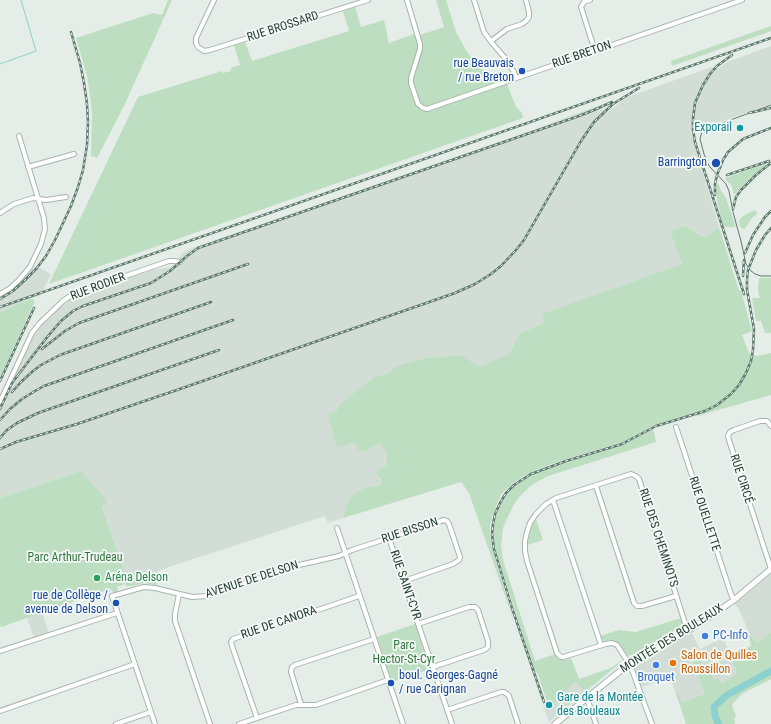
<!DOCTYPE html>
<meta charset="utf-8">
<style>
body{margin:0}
canvas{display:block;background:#e4ede7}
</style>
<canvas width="771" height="724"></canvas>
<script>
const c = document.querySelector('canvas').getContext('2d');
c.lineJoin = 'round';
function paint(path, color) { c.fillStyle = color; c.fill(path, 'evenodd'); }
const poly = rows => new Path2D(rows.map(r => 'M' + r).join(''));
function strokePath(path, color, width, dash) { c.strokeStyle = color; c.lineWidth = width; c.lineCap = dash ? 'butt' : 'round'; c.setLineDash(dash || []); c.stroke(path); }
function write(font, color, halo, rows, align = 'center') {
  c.font = font + ' "Roboto Condensed",sans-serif'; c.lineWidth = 3.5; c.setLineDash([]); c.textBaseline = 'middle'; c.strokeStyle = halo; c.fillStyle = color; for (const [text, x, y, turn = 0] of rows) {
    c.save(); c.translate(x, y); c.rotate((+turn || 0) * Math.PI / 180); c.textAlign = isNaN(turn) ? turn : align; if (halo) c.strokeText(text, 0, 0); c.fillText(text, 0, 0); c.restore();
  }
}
const built = poly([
 [771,46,771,104,691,132,720,230,716,229,707,238,685,226,670,231,682,264,543,314,544,323,520,333,509,354,480,368,460,355,426,358,397,366,388,374,376,376,355,442,367,451,377,444,381,445,387,453,387,465,382,478,381,485,364,488,348,502,343,518,328,523,325,516,172,566,128,583,102,506,81,471,0,498,0,407,33,337,39,328,57,310,71,299,78,295,153,270,172,267,184,251,530,131,597,106,599,111,602,109,607,113,627,97,712,67,718,69,727,62],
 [36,266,51,274,41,295,20,303,0,313,0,297,9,292,21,282],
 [771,574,771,632,757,643,750,635,738,607,734,605],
 [42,612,49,633,34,638,27,618],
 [692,633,700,649,723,638,738,671,734,677,724,684,714,680,708,665,703,667,699,657,693,662,704,693,699,700,693,703,679,703,670,677,642,687,641,685,640,685,634,669,635,666,660,650],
 [576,682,585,692,549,722,543,705,549,701,552,701,554,703,562,697,564,692]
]);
const green = poly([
 [168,0,172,0,123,108,97,158,91,156,92,113,90,95,87,76,76,38,153,13,162,15],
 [436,0,446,0,456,32,467,52,494,83,428,107,425,107,420,103,414,87,413,81,413,77,422,48,420,35,444,27],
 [355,7,361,27,384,20,389,43,414,34,417,41,418,47,408,80,410,89,416,105,422,111,429,111,507,84,516,107,522,113,523,118,49,284,138,97,222,71,223,73,231,71,231,68,240,65,234,45,245,42,252,61,349,31,343,11],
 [771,26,771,31,672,66,671,61],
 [766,163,766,165,743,185,735,194,734,194,732,186,725,179,726,178],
 [718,184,719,185,721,191,726,198,736,227,723,227,717,199,716,187,717,185],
 [755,210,756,211,757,214,755,216,752,218,747,226,744,229,742,229,740,226,739,222,740,219,743,216],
 [685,226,706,238,716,229,720,230,739,291,741,291,752,331,742,335,749,353,757,356,771,353,771,395,697,416,695,413,664,422,652,426,626,441,563,460,538,469,524,476,512,484,503,492,498,501,493,515,490,525,490,535,496,561,514,622,469,493,461,482,343,518,348,502,354,494,364,488,381,485,382,479,378,476,376,472,387,465,387,453,381,445,377,444,367,451,358,450,355,442,337,448,328,414,337,411,339,405,376,376,388,374,396,366,426,358,460,355,480,367,509,354,520,333,544,323,542,314,682,264,670,231],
 [762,278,771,278,771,333,765,333,761,321,756,321,752,298,760,298,758,292,758,286,759,279],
 [32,299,35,301,0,377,0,313,20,303],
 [653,429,656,442,548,476,533,484,521,495,516,501,512,508,506,521,503,528,501,545,503,560,535,661,555,654,557,657,561,660,564,660,571,658,579,679,611,668,622,660,619,664,585,692,576,682,564,692,562,697,554,703,552,701,550,703,549,701,547,702,538,674,534,670,496,552,493,535,495,517,499,507,508,493,514,486,523,480,531,475,558,465,619,446,629,442,647,431],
 [81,471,107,501,102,507,128,583,152,574,157,585,144,583,132,586,126,586,125,584,117,587,118,590,116,592,113,592,110,589,1,627,0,625,0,498],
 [536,519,543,540,527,545,531,528],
 [681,618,683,623,674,631,634,654,627,656,621,646,616,642,612,640,604,641,600,636,619,630,636,632],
 [415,624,430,669,392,682,377,637],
 [771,632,771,679,751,689,742,694,733,703,732,706,736,716,734,719,735,724,723,724,721,722,717,719,716,710,717,708,714,705,712,708,713,715,716,724,686,724,676,693,678,693,682,703,703,695,704,692,693,662,699,657,703,667,708,665,714,680,718,678,721,683,724,683,737,673,737,671,731,656,751,646,749,635,750,635,757,643]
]);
const stream = poly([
 [0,64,36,51,21,0]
]);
const river = poly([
 [719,724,715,716,714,707,727,695,771,671]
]);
const minor = poly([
 [214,0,196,38,196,43,198,47,204,51,210,50,368,0],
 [407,0,420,44,420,49,411,78,411,83,418,104,423,108,427,109,742,0],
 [474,0,484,32,492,43,505,58,514,72,516,78],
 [590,0,584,2,581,7,595,51],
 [491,41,507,29,522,24,526,21,529,17,529,12,526,0],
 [28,167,74,154],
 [0,213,14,204,33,198,46,200,66,197],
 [0,294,9,289,18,281,30,267,41,244,45,229,44,218,19,136],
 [0,402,32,333,39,324,63,301,73,294,82,291,169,261,175,261,180,262],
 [771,426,767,421,760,421,734,430,730,432,728,436,729,440,771,569],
 [676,427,731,594,734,600],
 [596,486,634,603,637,606,642,606,676,596],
 [553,500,601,645],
 [337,528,403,724],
 [389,538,452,724],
 [179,594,175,614,175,621,210,724],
 [418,624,469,607,475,607,478,610,488,641,488,646,487,648,484,650,433,667],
 [0,651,117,613],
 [586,699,589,704,596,724],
 [301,704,291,672,292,667,295,665,374,639],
 [447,710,501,692,504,692,507,694,509,696,518,724],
 [0,711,135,664],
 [257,718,232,646,231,642,233,639,359,596],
 [116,724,151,712],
 [155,724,112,596,144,587,155,588,192,597,207,596,299,565,339,556,352,550,441,521,443,520,447,521,449,524,460,557,459,560,453,564,404,581],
 [239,724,296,705,316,705,388,680],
 [652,724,632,670,626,659,617,645,612,643,606,644,563,657,561,657,557,653,527,561,525,551,525,541,527,532,530,523,536,514,546,504,556,498,631,474,636,476,639,479,685,623,689,630]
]);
const tertiary = poly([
 [555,724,625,667,648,653,689,630,714,614,734,600,771,569]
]);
const tram = poly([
 [771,105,706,129,702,131,700,139,704,154,709,166,726,184,729,191,733,212,741,241,746,264,750,270,755,274,761,276,771,276]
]);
const rail = poly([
 [732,55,717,66,710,74,703,85,695,103,693,119,693,130,695,142,744,294],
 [749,113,771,108],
 [727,175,769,161],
 [715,195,715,184,717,175,723,160,728,152,735,146,743,139,753,135,771,128],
 [733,209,736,197,741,190,756,175,771,163],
 [745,253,753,235,765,217,771,211],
 [743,276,744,260],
 [0,299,13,291,25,280,36,269,46,256,55,240,71,206,78,187,83,170,87,145,88,122,87,104,84,83,80,63,71,32],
 [0,307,771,38],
 [42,349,65,331,79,323,248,264],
 [18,375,48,336,61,321,73,311,83,306,151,283,170,271,187,256,198,248,579,116,594,110,612,102],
 [0,381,34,308],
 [12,392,21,382,33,371,41,365,60,355,211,302],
 [0,409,12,383,21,371],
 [0,420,10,409,22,399,35,391,44,386,233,320],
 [0,438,7,430,17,423,38,413,219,350],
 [0,449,16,442,77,424,177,390,455,293,475,284,491,274,501,266,516,250,524,240,581,141,594,122,613,104,639,88],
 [544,702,512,608,494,549,492,534,493,524,495,514,500,503,506,493,514,485,531,474,566,461,622,444,656,426,705,411,717,405,731,394,739,385,746,373,751,361,753,350,754,329,747,290,747,280,748,270,756,250,765,235,771,228]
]);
const markers = [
 [522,71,4,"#1a4fb4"],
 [740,128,4,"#0f9aa8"],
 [716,163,5,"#1a4fb4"],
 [97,578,4,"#2e9e5b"],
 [116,603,4,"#1a4fb4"],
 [705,636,4,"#3f7fe0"],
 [673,663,4,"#e8710a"],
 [656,665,4,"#3f7fe0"],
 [391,683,4,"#1a4fb4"],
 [549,705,4,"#0f9aa8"]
];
const streetNames = [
 ["RUE BROSSARD",283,27,-18],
 ["RUE BRETON",582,55,-19],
 ["RUE RODIER",98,287,-21],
 ["RUE CIRCÉ",741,479,72],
 ["RUE OUELLETTE",704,514,72],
 ["RUE BISSON",410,531,-18],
 ["RUE DES CHEMINOTS",658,538,72],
 ["AVENUE DE DELSON",252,580,-18],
 ["RUE SAINT-CYR",405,585,71],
 ["RUE DE CANORA",279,623,-19],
 ["MONTÉE DES BOULEAUX",672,639,-32]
];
const transitNames = [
 ["rue Beauvais",514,64],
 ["/ rue Breton",514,78],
 ["Barrington",707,163],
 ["rue de Collège /",108,596],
 ["avenue de Delson",108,610],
 ["boul. Georges-Gagné",399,676,"left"],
 ["/ rue Carignan",399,690,"left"]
];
const cultureNames = [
 ["Exporail",732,128],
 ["Gare de la Montée",557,698,"left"],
 ["des Bouleaux",557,712,"left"]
];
const parkNames = [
 ["Parc Arthur-Trudeau",75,558],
 ["Parc",404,646],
 ["Hector-St-Cyr",404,660]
];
const leisureNames = [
 ["Aréna Delson",105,578]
];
const shopNames = [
 ["PC-Info",713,636],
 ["Broquet",656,678,"center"]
];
const foodNames = [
 ["Salon de Quilles",681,656],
 ["Roussillon",681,670]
];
paint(built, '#d2ddd6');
paint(green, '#bddec0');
strokePath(stream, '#8dd1ce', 1);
strokePath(river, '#8dd1ce', 7);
strokePath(minor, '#a6b5ad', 6);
strokePath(tertiary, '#a6b5ad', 7);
strokePath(minor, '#fff', 4);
strokePath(tertiary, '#fff', 5);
strokePath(tram, '#5e7a6d', 1);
strokePath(rail, '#5e7a6d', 2.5);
strokePath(rail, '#f4f9f6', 1, [3]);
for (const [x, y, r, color] of markers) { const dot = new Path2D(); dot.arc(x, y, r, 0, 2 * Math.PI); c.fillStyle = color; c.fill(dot); strokePath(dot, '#f4f9f6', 1.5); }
write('12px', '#233e32', '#f4f9f6', streetNames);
write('12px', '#164399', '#f4f9f6', transitNames, 'right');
write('12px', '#0d838f', '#f4f9f6', cultureNames, 'right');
write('12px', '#2e753c', '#f4f9f6', parkNames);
write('12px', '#27864d', '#f4f9f6', leisureNames, 'left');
write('12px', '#366cbe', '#f4f9f6', shopNames, 'left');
write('12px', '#c56008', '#f4f9f6', foodNames, 'left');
</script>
